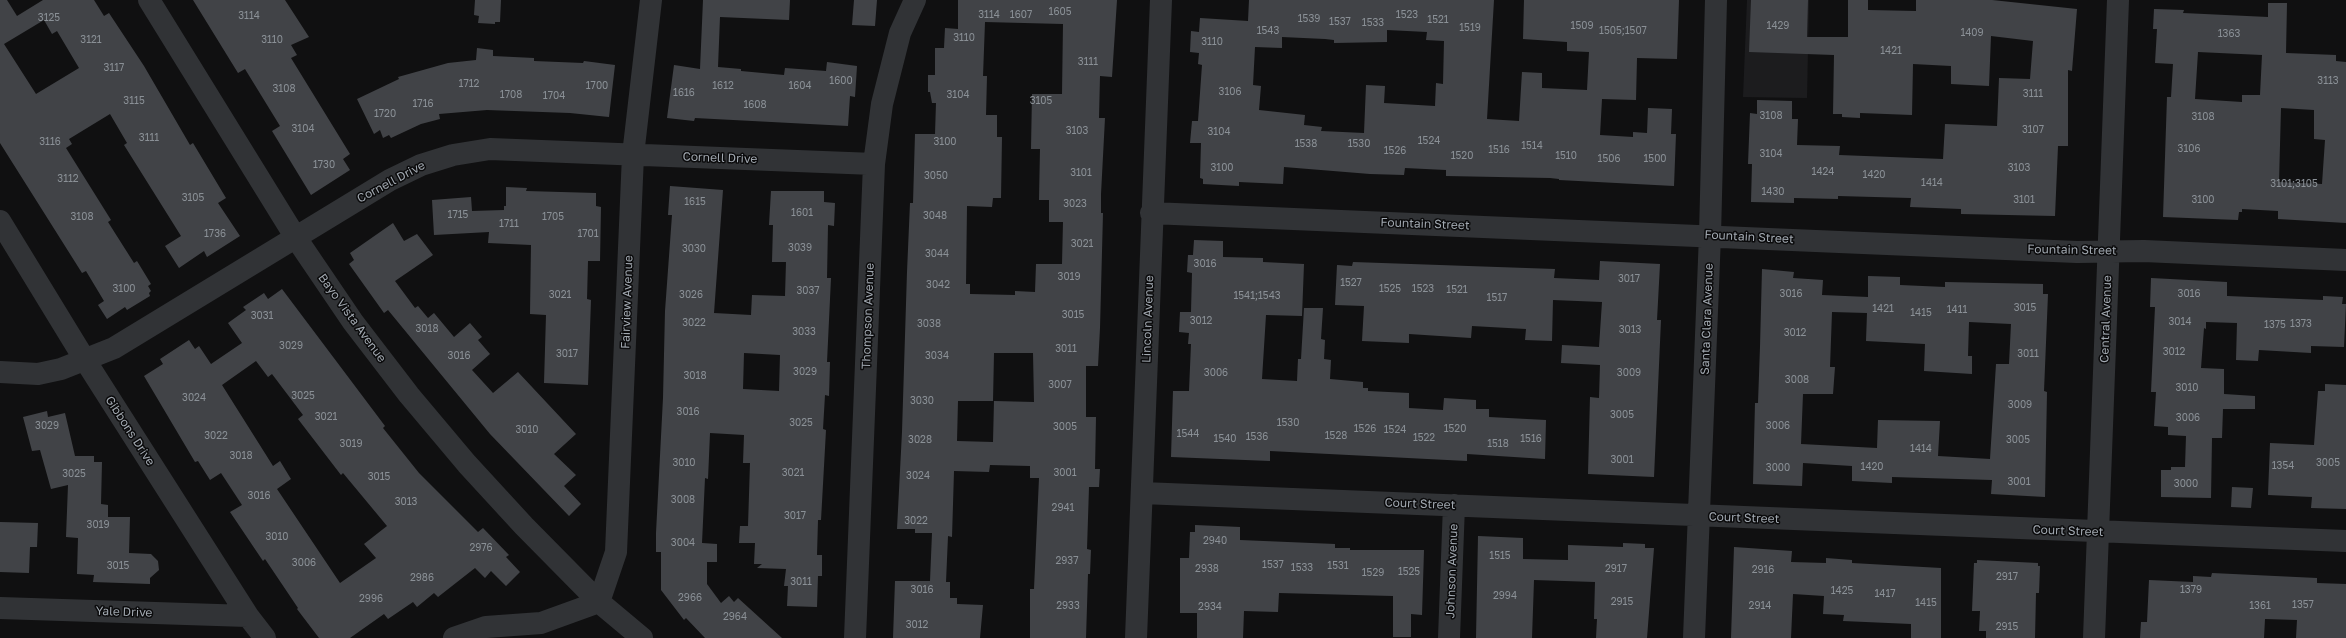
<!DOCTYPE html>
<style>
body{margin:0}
canvas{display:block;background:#101011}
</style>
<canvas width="2346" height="638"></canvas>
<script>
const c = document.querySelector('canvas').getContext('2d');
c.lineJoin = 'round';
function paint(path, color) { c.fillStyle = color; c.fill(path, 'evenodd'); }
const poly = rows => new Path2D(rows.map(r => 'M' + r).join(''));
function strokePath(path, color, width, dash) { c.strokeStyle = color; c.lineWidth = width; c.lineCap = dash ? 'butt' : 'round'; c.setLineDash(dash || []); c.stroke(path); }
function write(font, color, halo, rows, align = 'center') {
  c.font = font + ' "Golos Text",sans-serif'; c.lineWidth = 3; c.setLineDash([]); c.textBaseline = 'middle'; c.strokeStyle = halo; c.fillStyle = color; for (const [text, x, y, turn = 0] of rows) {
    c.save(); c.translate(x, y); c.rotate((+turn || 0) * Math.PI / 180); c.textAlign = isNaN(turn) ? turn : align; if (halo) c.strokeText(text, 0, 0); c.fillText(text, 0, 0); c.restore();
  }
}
const built = poly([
 [1747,0,1809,0,1807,98,1743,97]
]);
const building = poly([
 [0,0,7,0,17,16,43,0,94,0,104,16,109,13,144,66,190,145,193,143,226,198,218,203,240,236,207,257,204,251,179,268,165,246,181,236,124,145,127,143,110,114,69,139,72,144,66,148,111,220,108,222,134,263,137,261,151,284,148,286,151,291,149,293,150,296,127,310,125,307,107,319,98,305,104,301,86,271,82,273,0,143],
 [44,20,52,34,57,31,79,68,36,94,4,44],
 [193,0,285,0,309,37,291,45,297,55,291,58,350,154,343,159,350,170,311,195,272,131,280,126,245,69,238,73],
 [475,0,501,0,500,22,495,22,495,24,478,23,479,16,474,15],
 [703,0,790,0,789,20,720,17,718,67,741,69,741,71,784,75,785,68,826,71,827,62,857,66,855,97,850,96,848,126,695,118,694,121,667,118,674,65,700,69],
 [854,0,877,0,875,26,852,25],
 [958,0,1117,0,1112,77,1100,76,1099,118,1105,118,1101,194,1101,213,1103,213,1100,328,1098,366,1086,366,1086,417,1096,417,1095,469,1100,469,1099,487,1089,487,1087,549,1091,550,1090,574,1088,574,1086,638,1030,638,1030,589,1034,589,1039,478,1030,478,1030,466,990,465,989,472,954,471,952,537,948,536,946,582,950,582,950,598,957,598,957,604,983,605,980,638,893,638,895,581,930,581,932,533,915,533,915,529,897,529,902,432,907,272,910,203,913,203,915,134,935,134,936,103,932,103,930,92,928,92,928,75,935,75,935,48,944,48,945,28,958,29],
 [985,22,1063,24,1062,94,1032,94,1031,149,1040,149,1039,200,1049,200,1049,222,1063,222,1062,264,1036,264,1035,292,1015,291,1015,295,970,294,970,284,966,284,967,206,992,207,993,198,1001,198,1002,137,997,137,997,115,986,115,987,76,983,76],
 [994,353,1033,353,1034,402,994,401,993,442,957,441,958,401,993,401],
 [1249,0,1494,0,1487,119,1519,121,1522,72,1542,73,1542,88,1587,90,1589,52,1567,51,1567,42,1523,39,1524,0,1679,0,1677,59,1637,58,1636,100,1602,99,1600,135,1633,137,1633,132,1647,133,1648,108,1672,109,1671,134,1676,134,1674,186,1559,180,1559,179,1550,178,1446,176,1446,170,1405,168,1404,175,1370,174,1284,167,1283,184,1239,182,1239,186,1203,184,1203,179,1200,178,1201,143,1190,143,1192,121,1198,121,1202,65,1198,64,1199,53,1190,52,1191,31,1199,32,1200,18,1248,21],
 [1387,30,1427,32,1426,40,1444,41,1443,84,1436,83,1435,106,1384,103,1385,86,1366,85,1364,133,1321,131,1322,127,1304,125,1305,115,1259,110,1261,86,1253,85,1255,47,1282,48,1282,37,1325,39,1334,40,1334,43,1387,42],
 [1751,0,1808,0,1807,37,1848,37,1848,0,1868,0,1868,10,1916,11,1916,0,1992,0,2077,9,2072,71,2068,70,2068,146,2058,146,2055,216,1961,214,1961,209,1910,207,1911,198,1838,196,1838,199,1794,198,1794,203,1751,202,1752,164,1748,164,1750,113,1757,114,1757,100,1792,101,1792,119,1798,119,1797,145,1840,146,1839,155,1943,159,1945,124,1997,126,1999,78,2030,79,2033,41,1991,36,1989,86,1951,84,1951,66,1913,64,1912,115,1860,113,1860,118,1842,117,1842,114,1833,114,1834,55,1749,52],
 [2268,3,2287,3,2286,53,2336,55,2336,61,2346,62,2346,223,2278,219,2278,211,2242,209,2242,212,2239,212,2238,220,2163,217,2167,97,2171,97,2173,64,2155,63,2157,29,2153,29,2154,9,2184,10,2183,13,2268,17],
 [2198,52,2262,55,2260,95,2242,95,2242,102,2195,99],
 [2281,108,2314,110,2314,139,2325,140,2322,184,2279,182],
 [477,48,493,50,493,56,534,58,534,61,583,63,584,61,615,65,609,117,570,113,487,110,439,114,440,119,421,124,391,138,389,135,383,138,380,130,374,134,357,99,399,79,398,77,448,63,476,60],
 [670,186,723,190,714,313,751,315,752,295,785,296,786,262,772,262,773,225,769,225,771,191,824,191,824,202,835,203,834,226,828,225,827,278,831,278,827,362,830,362,829,396,825,395,823,429,826,430,821,520,818,520,817,555,822,555,822,576,818,576,817,607,787,606,788,586,784,586,786,569,757,568,762,564,754,564,755,543,739,543,740,526,748,526,750,463,743,463,744,435,710,433,708,479,705,478,702,543,717,544,717,562,707,562,707,584,721,603,729,596,734,602,738,598,782,638,705,638,686,618,684,620,661,590,661,552,656,552,656,533,663,398,665,311,672,215,668,215],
 [744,353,780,355,779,391,743,389],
 [506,187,527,188,526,191,596,193,596,206,601,207,600,261,588,261,587,299,591,300,588,385,544,383,546,315,530,314,531,245,488,243,489,232,434,235,432,200,471,197,472,211,504,210,504,206,506,206],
 [393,223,404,241,417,234,433,255,395,281,415,308,418,306,428,318,434,313,454,337,470,323,482,337,478,340,490,354,472,370,493,393,518,372,576,434,554,454,576,475,564,486,581,504,569,516,490,434,388,310,384,313,349,264,354,260,350,253],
 [1194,240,1223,241,1223,257,1263,258,1263,262,1304,264,1302,316,1266,315,1262,379,1297,381,1298,359,1301,359,1304,308,1323,308,1321,339,1325,340,1324,359,1331,360,1330,379,1363,382,1363,388,1368,388,1368,391,1409,393,1409,408,1443,410,1444,398,1476,400,1476,409,1489,409,1489,417,1546,420,1545,459,1467,454,1467,461,1270,451,1270,461,1171,457,1173,391,1189,391,1191,344,1188,344,1189,333,1179,332,1180,312,1191,312,1192,273,1187,272,1188,255,1193,255],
 [1600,261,1660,264,1657,320,1661,320,1654,477,1588,474,1590,397,1599,398,1600,365,1561,363,1562,345,1599,347,1602,302,1553,300,1552,341,1525,340,1526,329,1472,326,1471,338,1409,334,1409,343,1362,341,1364,306,1335,305,1337,265,1352,266,1353,262,1555,269,1554,278,1599,280],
 [1762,269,1794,272,1793,278,1823,280,1822,295,1868,297,1868,276,1900,277,1900,285,1945,287,1945,282,2043,284,2043,294,2048,294,2044,391,2047,392,2045,497,1991,494,1992,480,1892,477,1892,483,1852,481,1852,466,1803,463,1802,486,1753,484,1755,403,1758,403,1760,347],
 [1832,312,1867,313,1866,341,1925,344,1924,371,1972,374,1972,356,1968,356,1969,322,2011,324,2009,364,1996,364,1990,459,1938,456,1940,421,1878,420,1877,448,1801,444,1803,394,1833,394,1835,367,1830,367],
 [2151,278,2227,282,2227,296,2323,300,2323,296,2343,297,2342,304,2346,304,2344,347,2311,346,2311,353,2259,350,2258,361,2236,360,2237,323,2206,322,2206,329,2204,328,2201,368,2224,369,2224,394,2255,396,2255,409,2223,409,2222,438,2212,438,2211,498,2161,497,2161,470,2171,470,2171,467,2185,467,2186,436,2168,435,2168,427,2154,426,2156,392,2151,392,2155,307,2150,307],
 [282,289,385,426,383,428,419,473,478,532,483,528,509,555,506,557,520,572,506,586,491,571,485,578,475,568,438,597,434,593,417,607,413,602,388,619,384,614,350,638,319,638,297,609,298,608,265,559,263,561,230,512,242,505,221,473,210,480,198,461,195,462,144,376,163,364,160,359,189,340,195,349,199,346,211,364,242,343,228,323,246,310,243,307,264,293,268,299],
 [256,361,268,377,272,374,303,415,298,419,341,475,343,473,387,526,364,544,376,558,340,583,277,489,291,479,280,461,273,466,222,385],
 [2325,384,2346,385,2346,509,2311,508,2312,497,2268,495,2270,443,2314,445,2318,391,2325,391],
 [47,411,48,417,65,413,75,456,94,456,94,462,102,462,101,504,108,505,108,517,130,517,129,553,151,554,158,561,159,570,150,578,150,584,93,582,94,575,77,574,78,538,66,537,68,485,51,489,40,450,32,451,23,417],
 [2232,487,2253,488,2251,508,2231,507],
 [0,522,38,523,37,547,30,547,29,573,0,572],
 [1195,525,1240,527,1240,540,1335,544,1335,548,1350,548,1350,550,1424,550,1422,615,1411,614,1411,637,1393,637,1393,596,1279,593,1278,612,1244,611,1243,638,1197,638,1197,613,1180,613,1180,558,1189,558,1190,532,1195,532],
 [1478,536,1523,538,1523,559,1568,560,1568,545,1623,547,1623,543,1645,544,1645,548,1654,548,1647,638,1596,638,1597,619,1594,619,1595,582,1534,580,1532,638,1476,638],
 [1734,547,1792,551,1791,562,1826,563,1826,558,1852,560,1852,563,1941,568,1941,638,1911,638,1911,624,1843,621,1844,615,1823,614,1824,596,1793,594,1791,638,1731,638],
 [1977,560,2038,563,2038,566,2040,566,2039,593,2036,593,2035,638,1986,638,1986,631,1979,631,1980,611,1972,611,1974,563,1977,563],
 [2212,573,2317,578,2317,583,2346,584,2346,638,2296,638,2297,620,2265,619,2264,638,2140,638,2141,622,2147,622,2149,580,2193,582,2193,576,2211,577]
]);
const minor = poly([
 [149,0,296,238,353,322,409,395,467,464,524,526,599,602,616,552,633,155,651,0],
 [1151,213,2077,252,2144,251,2346,260],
 [0,221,85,360,248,616,265,638],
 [0,372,38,374,61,369,114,348,390,180,421,165,453,155,490,149,874,164],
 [1142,493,2346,541],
 [0,608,248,616],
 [454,638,486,627,541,623,599,602,642,638],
 [855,638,874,164,882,104,900,33,915,0],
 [1136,638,1161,0],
 [1449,638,1454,505],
 [1694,638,1710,235,1716,0],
 [2094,638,2118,0]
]);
const numberNames = [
 ["1605",1060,12],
 ["3114",989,15],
 ["1607",1021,15],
 ["1523",1407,15],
 ["3114",249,16],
 ["3125",49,18],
 ["1539",1309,19],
 ["1521",1438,20],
 ["1537",1340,22],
 ["1533",1373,23],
 ["1509",1582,26],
 ["1429",1778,26],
 ["1519",1470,28],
 ["1543",1268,31],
 ["1505;1507",1623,31],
 ["1409",1972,33],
 ["1363",2229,34],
 ["3110",964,38],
 ["3121",91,40],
 ["3110",272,40],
 ["3110",1212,42],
 ["1421",1891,51],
 ["3111",1088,62],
 ["3117",114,68],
 ["1600",841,81],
 ["3113",2328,81],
 ["1712",469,84],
 ["1700",597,86],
 ["1612",723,86],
 ["1604",800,86],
 ["3108",284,89],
 ["3106",1230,92],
 ["1616",684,93],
 ["3111",2033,94],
 ["1708",511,95],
 ["3104",958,95],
 ["1704",554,96],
 ["3115",134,101],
 ["3105",1041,101],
 ["1716",423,104],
 ["1608",755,105],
 ["1720",385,114],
 ["3108",1771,116],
 ["3108",2203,117],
 ["3104",303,129],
 ["3107",2033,130],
 ["3103",1077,131],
 ["3104",1219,132],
 ["3111",149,138],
 ["1524",1429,141],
 ["3116",50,142],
 ["3100",945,142],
 ["1538",1306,144],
 ["1530",1359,144],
 ["1514",1532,146],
 ["3106",2189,149],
 ["1516",1499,150],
 ["1526",1395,151],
 ["3104",1771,154],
 ["1520",1462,156],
 ["1510",1566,156],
 ["1506",1609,159],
 ["1500",1655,159],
 ["1730",324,165],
 ["3100",1222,168],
 ["3103",2019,168],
 ["1424",1823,172],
 ["3101",1081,173],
 ["1420",1874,175],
 ["3050",936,176],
 ["3112",68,179],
 ["1414",1932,183],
 ["3101;3105",2294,184],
 ["1430",1773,192],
 ["3105",193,198],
 ["3101",2024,200],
 ["3100",2203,200],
 ["1615",695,202],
 ["3023",1075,204],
 ["1601",802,213],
 ["1715",458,215],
 ["3048",935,216],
 ["3108",82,217],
 ["1705",553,217],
 ["1711",509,224],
 ["1736",215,234],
 ["1701",588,234],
 ["3021",1082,244],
 ["3039",800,248],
 ["3030",694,249],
 ["3044",937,254],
 ["3016",1205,264],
 ["3019",1069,277],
 ["3017",1629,279],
 ["1527",1351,283],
 ["3042",938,285],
 ["3100",124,289],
 ["1525",1390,289],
 ["1523",1423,289],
 ["1521",1457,290],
 ["3037",808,291],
 ["3016",1791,294],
 ["3016",2189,294],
 ["3021",560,295],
 ["3026",691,295],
 ["1541;1543",1257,296],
 ["1517",1497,298],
 ["3015",2025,308],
 ["1421",1883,309],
 ["1411",1957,310],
 ["1415",1921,313],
 ["3015",1073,315],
 ["3031",262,316],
 ["3012",1201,321],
 ["3014",2180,322],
 ["3022",694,323],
 ["3038",929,324],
 ["1373",2301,324],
 ["1375",2275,325],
 ["3018",427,329],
 ["3013",1630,330],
 ["3033",804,332],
 ["3012",1795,333],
 ["3029",291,346],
 ["3011",1066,349],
 ["3012",2174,352],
 ["3017",567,354],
 ["3011",2028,354],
 ["3016",459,356],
 ["3034",937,356],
 ["3029",805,372],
 ["3006",1216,373],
 ["3009",1629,373],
 ["3018",695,376],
 ["3008",1797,380],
 ["3007",1060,385],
 ["3010",2187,388],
 ["3025",303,396],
 ["3024",194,398],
 ["3030",922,401],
 ["3009",2020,405],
 ["3016",688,412],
 ["3005",1622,415],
 ["3021",326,417],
 ["3006",2188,418],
 ["3025",801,423],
 ["1530",1288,423],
 ["3029",47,426],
 ["3006",1778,426],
 ["3005",1065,427],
 ["1526",1365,429],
 ["1520",1455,429],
 ["3010",527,430],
 ["1524",1395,430],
 ["1544",1188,434],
 ["3022",216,436],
 ["1528",1336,436],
 ["1536",1257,437],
 ["1522",1424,438],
 ["1540",1225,439],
 ["1516",1531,439],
 ["3028",920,440],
 ["3005",2018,440],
 ["3019",351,444],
 ["1518",1498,444],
 ["1414",1921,449],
 ["3018",241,456],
 ["3001",1622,460],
 ["3010",684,463],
 ["3005",2328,463],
 ["1354",2283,466],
 ["1420",1872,467],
 ["3000",1778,468],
 ["3021",793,473],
 ["3001",1065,473],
 ["3025",74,474],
 ["3024",918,476],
 ["3015",379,477],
 ["3001",2019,482],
 ["3000",2186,484],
 ["3016",259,496],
 ["3008",683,500],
 ["3013",406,502],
 ["2941",1063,508],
 ["3017",795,516],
 ["3022",916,521],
 ["3019",98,525],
 ["3010",277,537],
 ["2940",1215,541],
 ["3004",683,543],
 ["2976",481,548],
 ["1515",1500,556],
 ["2937",1067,561],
 ["3006",304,563],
 ["1537",1273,565],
 ["3015",118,566],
 ["1531",1338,566],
 ["1533",1302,568],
 ["2938",1207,569],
 ["2917",1616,569],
 ["2916",1763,570],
 ["1525",1409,572],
 ["1529",1373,573],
 ["2917",2007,577],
 ["2986",422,578],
 ["3011",801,582],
 ["3016",922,590],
 ["1379",2191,590],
 ["1425",1842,591],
 ["1417",1885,594],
 ["2994",1505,596],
 ["2966",690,598],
 ["2996",371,599],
 ["2915",1622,602],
 ["1415",1926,603],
 ["1357",2303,605],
 ["2933",1068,606],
 ["2914",1760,606],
 ["1361",2260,606],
 ["2934",1210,607],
 ["2964",735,617],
 ["3012",917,625],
 ["2915",2007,627]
];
const streetNames = [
 ["Cornell Drive",720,158,2],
 ["Cornell Drive",391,182,-28],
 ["Fountain Street",1425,224,2],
 ["Fountain Street",1749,237,3],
 ["Fountain Street",2072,250,1],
 ["Fairview Avenue",627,302,-88],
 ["Thompson Avenue",868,316,-88],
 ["Bayo Vista Avenue",352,318,54],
 ["Lincoln Avenue",1148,319,-88],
 ["Santa Clara Avenue",1707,319,-88],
 ["Central Avenue",2106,319,-88],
 ["Gibbons Drive",130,431,57],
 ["Court Street",1420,504,2],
 ["Court Street",1744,518,2],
 ["Court Street",2068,531,2],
 ["Johnson Avenue",1452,571,-88],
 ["Yale Drive",124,612,2]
];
paint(built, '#1c1c1e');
paint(building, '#414347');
strokePath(minor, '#313336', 22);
write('10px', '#8a9096', null, numberNames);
write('12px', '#a2a9b1', '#0b0b0c', streetNames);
</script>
